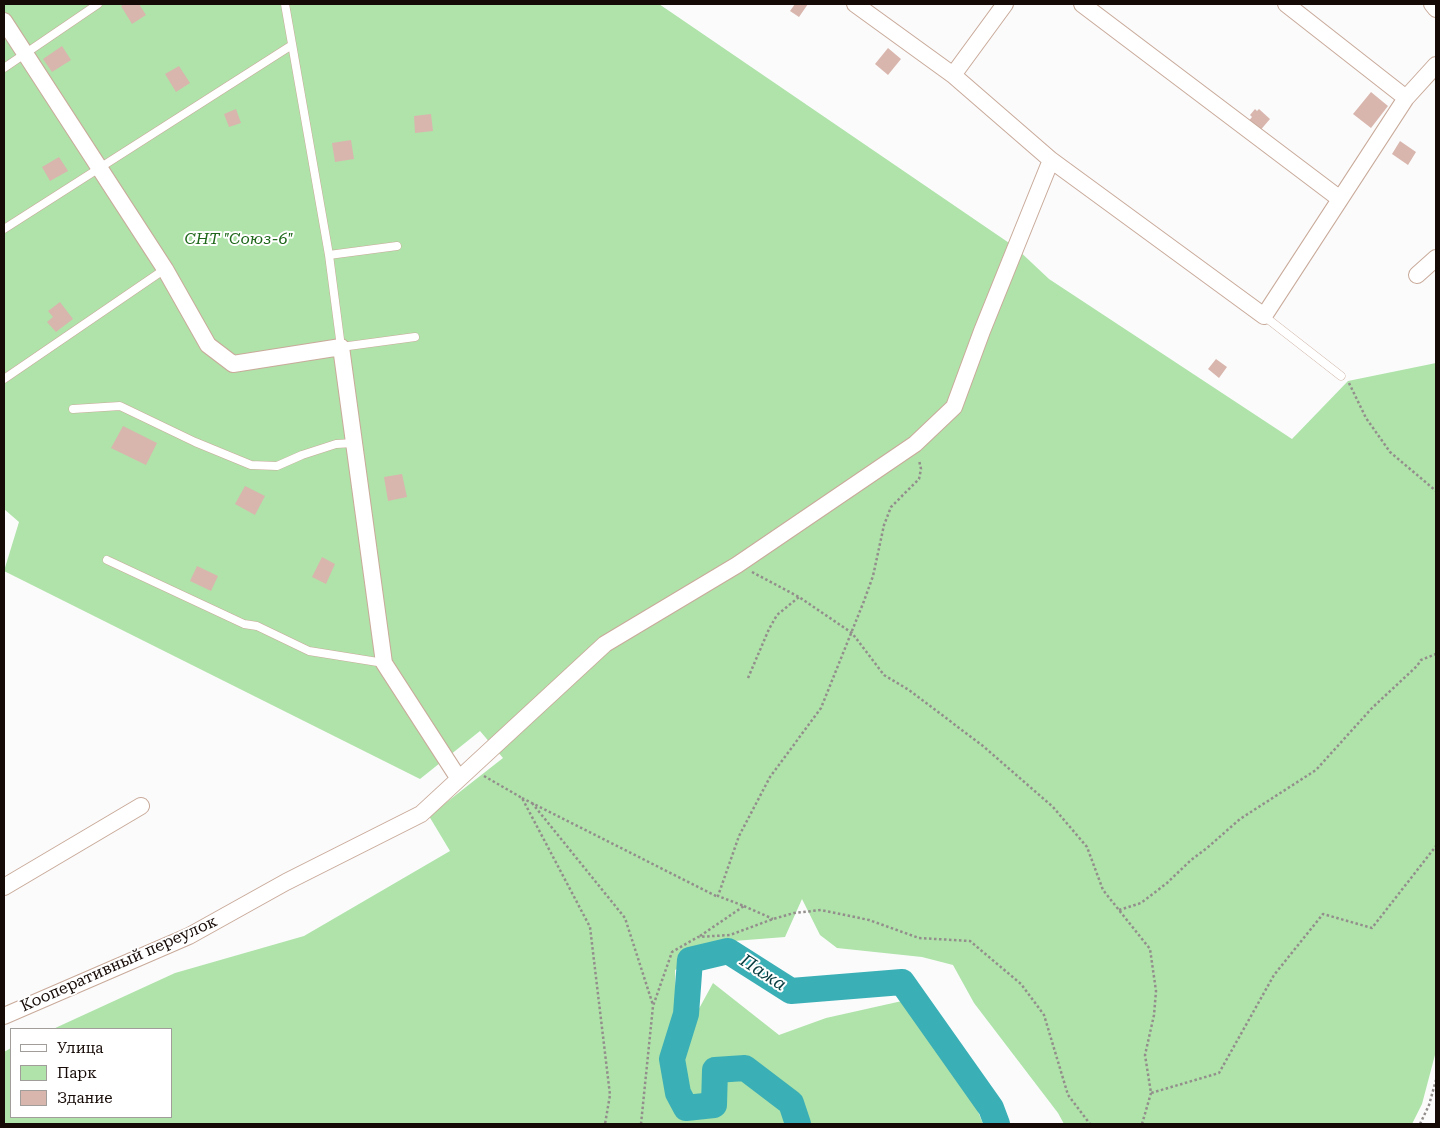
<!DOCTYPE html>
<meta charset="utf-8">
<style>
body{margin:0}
#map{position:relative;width:1440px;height:1128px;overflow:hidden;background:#fbfbfb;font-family:"Roboto Serif",serif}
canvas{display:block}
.frame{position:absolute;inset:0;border:5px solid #150a06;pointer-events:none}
.legend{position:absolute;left:10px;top:1028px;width:162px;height:90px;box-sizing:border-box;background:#fff;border:1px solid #a19d9b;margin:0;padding:6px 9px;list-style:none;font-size:15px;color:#150a06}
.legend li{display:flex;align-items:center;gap:10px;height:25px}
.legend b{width:25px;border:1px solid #a19d9b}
</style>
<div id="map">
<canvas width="1440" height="1128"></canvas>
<div class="frame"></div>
<ul class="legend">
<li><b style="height:6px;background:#fff"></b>Улица</li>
<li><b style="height:14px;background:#afe3aa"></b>Парк</li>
<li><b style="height:14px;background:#d9b6ad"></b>Здание</li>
</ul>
</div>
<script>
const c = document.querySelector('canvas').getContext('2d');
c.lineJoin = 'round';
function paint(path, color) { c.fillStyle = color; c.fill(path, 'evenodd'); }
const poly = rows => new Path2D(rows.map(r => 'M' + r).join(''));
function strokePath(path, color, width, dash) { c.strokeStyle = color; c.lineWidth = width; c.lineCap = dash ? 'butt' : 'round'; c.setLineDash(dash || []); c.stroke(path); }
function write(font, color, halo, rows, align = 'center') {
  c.font = font + ' "Roboto Serif",serif'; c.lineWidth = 4; c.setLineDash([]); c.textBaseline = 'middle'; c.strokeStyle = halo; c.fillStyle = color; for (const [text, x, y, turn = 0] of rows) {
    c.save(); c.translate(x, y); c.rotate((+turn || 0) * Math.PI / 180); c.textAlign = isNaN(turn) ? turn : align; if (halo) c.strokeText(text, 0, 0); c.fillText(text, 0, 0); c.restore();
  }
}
const green = poly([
 [4,4,659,4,1015,247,1049,279,1292,439,1348,381,1436,363,1436,1051,1422,1104,1412,1124,1064,1124,1058,1113,974,1003,953,965,922,957,837,948,820,935,802,899,785,937,721,942,675,970,677,1049,713,983,779,1035,826,1018,902,1001,977,1109,983,1124,4,1124,4,1052,11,1048,11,1117,171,1117,171,1029,53,1029,175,973,304,936,450,851,429,816,503,758,480,731,420,779,4,571,19,522,4,509]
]);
const river = poly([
 [798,1124,791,1103,745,1068,715,1070,714,1105,686,1108,678,1093,672,1059,686,1014,690,960,728,951,791,991,902,982,991,1108,997,1124]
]);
const building = poly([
 [125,4,139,4,146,15,132,24,121,6],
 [795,4,808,4,799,17,790,11],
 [62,46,71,60,52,72,43,59],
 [888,48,901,59,888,75,875,64],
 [179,66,190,83,176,92,165,74],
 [1371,92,1388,106,1371,128,1353,114],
 [236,109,241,123,229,127,224,114],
 [1255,109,1257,111,1259,109,1270,119,1258,133,1247,123,1252,117,1250,115],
 [431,114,433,131,415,133,414,116],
 [351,140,354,159,335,162,332,143],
 [1400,141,1416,152,1408,165,1392,154],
 [59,157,68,171,50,181,42,167],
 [60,302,73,319,56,332,47,322,53,317,48,311],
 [1216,359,1227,367,1219,378,1208,369],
 [123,426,157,443,146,465,111,448],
 [402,474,407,497,388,501,384,477],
 [245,486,265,496,255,515,235,504],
 [322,557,335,564,326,584,312,577],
 [197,566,218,576,211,591,190,581]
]);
const path = poly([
 [1349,383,1366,418,1390,452,1436,491],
 [752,572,799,597,852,633,884,675,909,690,983,746,1053,807,1087,847,1103,890,1150,949,1156,991,1154,1015,1145,1055,1151,1093,1219,1073,1274,975,1323,914,1372,928,1436,846],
 [748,678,769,629,777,615,799,597],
 [484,776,522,798,590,927,610,1095,605,1124],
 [522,798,718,897],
 [532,803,625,918,653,1005],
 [744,906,773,919],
 [1119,910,1141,903,1167,883,1191,860,1207,848,1240,819,1316,770,1372,708,1417,666,1421,660,1436,654],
 [700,936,744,906,718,896,739,836,770,777,821,708,864,601,873,576,884,525,891,507,919,479,921,469,919,460],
 [641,1124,653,1006,672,952,698,937,730,935,773,919,794,913,821,910,869,920,919,938,970,941,1021,984,1044,1015,1068,1095,1090,1124],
 [1142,1124,1151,1093],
 [1420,1124,1429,1105,1436,1080]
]);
const service = poly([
 [285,4,329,255,341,347,415,337],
 [4,68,98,4],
 [4,229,292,45],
 [329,255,397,246],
 [1264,316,1341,376],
 [4,379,165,269],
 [73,409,120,406,195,442,251,465,277,466,302,455,336,444,354,443],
 [107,560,244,624,257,626,309,651,384,663]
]);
const minor = poly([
 [855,4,953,75],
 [1005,4,953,75,1051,160,1264,316,1406,98,1286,4],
 [1082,4,1340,199],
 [1432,4,1436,9],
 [4,21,165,269,208,345,233,364,341,347,384,663,459,779],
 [1406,98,1436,65],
 [1417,275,1436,258],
 [4,887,141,806],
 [4,1016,189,936,286,882,421,814,605,644,737,565,915,444,954,407,982,331,1051,160]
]);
const parkNames = [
 ["СНТ \"Союз-6\"",239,239]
];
const streetNames = [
 ["Кооперативный переулок",119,964,-24]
];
const waterNames = [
 ["Пажа",763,973,33]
];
paint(green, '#afe3aa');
strokePath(river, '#3bafb6', 26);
paint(building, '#d9b6ad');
strokePath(service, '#c9aa9a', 9);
strokePath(minor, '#c9aa9a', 18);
strokePath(path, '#938e8c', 2.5, [2.5, 2.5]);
strokePath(service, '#fff', 8);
strokePath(minor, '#fff', 16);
write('italic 16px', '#1f681b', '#fff', parkNames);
write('16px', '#150a06', '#fff', streetNames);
write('italic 18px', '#083e41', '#fff', waterNames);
</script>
